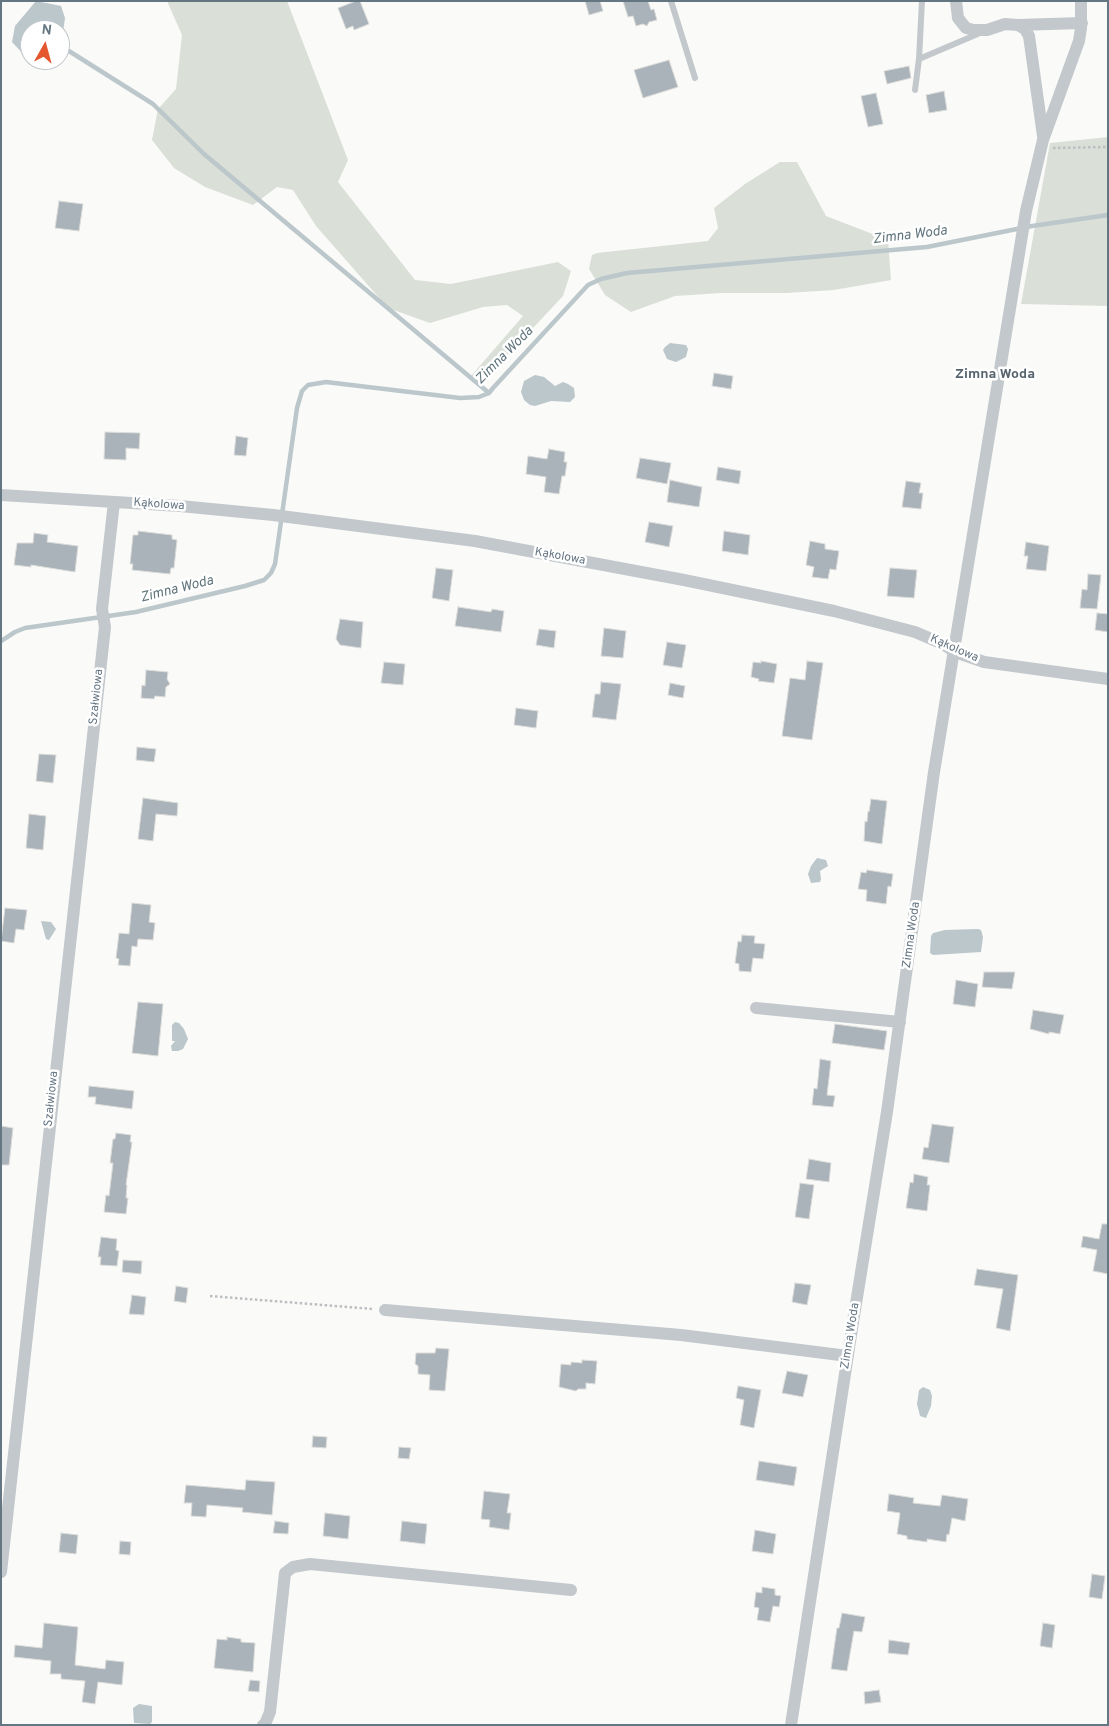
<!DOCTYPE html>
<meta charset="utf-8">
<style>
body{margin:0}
#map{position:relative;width:1109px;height:1726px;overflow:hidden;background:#fafaf8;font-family:Overpass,sans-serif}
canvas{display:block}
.frame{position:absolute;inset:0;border:2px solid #657683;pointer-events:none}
.north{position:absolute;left:20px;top:20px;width:50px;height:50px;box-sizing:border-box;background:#fff;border:1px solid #c1c8cd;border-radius:50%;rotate:7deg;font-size:14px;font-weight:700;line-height:20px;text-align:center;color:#657683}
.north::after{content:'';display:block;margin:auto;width:18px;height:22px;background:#e4572e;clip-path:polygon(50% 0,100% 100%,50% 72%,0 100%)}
</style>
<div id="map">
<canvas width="1109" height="1726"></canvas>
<div class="frame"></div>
<div class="north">N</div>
</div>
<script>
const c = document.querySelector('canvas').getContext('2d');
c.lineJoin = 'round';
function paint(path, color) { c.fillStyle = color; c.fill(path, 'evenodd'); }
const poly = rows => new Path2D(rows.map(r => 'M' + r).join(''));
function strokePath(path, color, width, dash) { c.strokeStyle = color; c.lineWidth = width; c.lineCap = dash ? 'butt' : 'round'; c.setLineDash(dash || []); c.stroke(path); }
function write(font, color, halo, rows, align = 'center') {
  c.font = font + ' Overpass,sans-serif'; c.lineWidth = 5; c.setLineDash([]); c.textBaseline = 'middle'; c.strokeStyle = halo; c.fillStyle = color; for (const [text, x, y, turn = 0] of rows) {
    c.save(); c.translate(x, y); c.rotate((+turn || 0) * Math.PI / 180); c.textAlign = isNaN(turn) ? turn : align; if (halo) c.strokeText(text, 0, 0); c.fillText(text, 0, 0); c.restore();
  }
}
const green = poly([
 [167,1,287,1,348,160,338,182,415,280,451,284,558,262,571,271,563,296,487,377,471,376,523,316,507,305,483,307,430,323,388,308,316,226,293,190,277,187,253,205,205,187,174,168,152,140,158,109,176,89,182,35],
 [1108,137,1108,306,1021,304,1050,143],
 [780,162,797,162,826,216,888,240,891,280,834,290,786,293,721,293,675,296,631,312,605,295,589,269,592,255,597,253,708,241,718,228,714,208,745,184]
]);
const water = poly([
 [36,1,61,6,65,18,61,46,60,47,60,30,30,30,30,57,26,57,12,42,15,26],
 [670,343,686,345,688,349,686,357,676,362,667,359,663,350,665,347],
 [535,375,544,377,555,386,563,382,568,384,574,388,575,397,570,402,551,401,535,406,530,405,524,400,521,392,524,381],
 [817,858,826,860,828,866,820,871,821,879,820,882,811,883,808,874,811,866],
 [41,921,51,922,56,929,49,940,46,939],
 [978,929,981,930,983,937,981,952,933,955,930,953,931,936,933,933,945,930],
 [175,1022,179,1023,184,1029,188,1039,183,1049,178,1051,172,1051,171,1046,175,1041,172,1041,172,1025],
 [923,1387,930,1390,932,1396,931,1406,926,1418,920,1416,917,1404,919,1390],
 [139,1704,152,1706,152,1722,150,1724,134,1723,133,1708]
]);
const stream = poly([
 [61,46,153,104,204,154,489,393],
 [1,641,15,632,25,628,136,612,245,586,264,580,271,573,275,564,297,408,302,391,308,385,326,382,460,398,479,397,489,393,493,388,588,285,601,279,627,273,927,247,1032,226,1108,215]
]);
const building = poly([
 [356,1,360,1,369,24,354,30,353,26,346,29,338,8,356,1],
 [585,1,600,1,603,11,589,15,585,1],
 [623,1,648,1,651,10,654,9,657,20,649,22,647,26,643,24,636,26,633,16,628,17,623,1],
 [669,60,678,87,643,98,634,70,669,60],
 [909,66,911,78,887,84,884,71,909,66],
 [944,91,947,110,929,113,926,95,944,91],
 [876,93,883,124,868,127,861,96,876,93],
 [59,201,83,204,79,231,55,228,59,201],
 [714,373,733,376,731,389,712,386,714,373],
 [105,432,140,433,139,449,126,448,126,460,104,459,105,432],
 [236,436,248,438,246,456,234,455,236,436],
 [549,449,565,452,564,462,567,462,565,476,562,476,559,494,544,492,546,477,526,474,528,456,547,459,549,449],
 [640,458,671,463,667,484,636,478,640,458],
 [718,467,741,471,739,484,716,480,718,467],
 [670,480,702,487,699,507,667,502,670,480],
 [906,481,921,483,919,493,923,493,921,509,902,507,906,481],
 [649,522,673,526,669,547,645,542,649,522],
 [138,531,172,535,172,539,177,540,174,568,171,568,170,574,132,570,133,564,130,564,133,535,138,535,138,531],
 [724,531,750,535,748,555,722,551,724,531],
 [34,533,48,535,47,542,78,546,75,572,31,565,31,567,14,565,17,543,33,543,34,533],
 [810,541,825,544,825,549,839,551,836,570,830,569,828,579,812,577,814,567,806,565,810,541],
 [1026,542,1049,546,1046,571,1026,569,1028,556,1024,556,1026,542],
 [436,568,453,570,449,601,432,598,436,568],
 [890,568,917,570,914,598,887,596,890,568],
 [1088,574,1101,575,1097,609,1080,608,1082,589,1087,590,1088,574],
 [458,607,491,612,492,609,504,611,501,632,455,626,458,607],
 [1097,613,1108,614,1108,632,1095,630,1097,613],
 [340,619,363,622,361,648,340,645,336,639,340,619],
 [604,628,626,631,623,658,601,656,604,628],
 [539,629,556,631,554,648,536,645,539,629],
 [667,642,686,645,682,668,663,665,667,642],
 [761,661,777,664,774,683,758,681,759,679,751,677,753,662,761,663,761,661],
 [807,661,823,663,812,740,782,736,790,678,805,680,807,661],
 [384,662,405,664,403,685,381,683,384,662],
 [146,670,168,672,167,679,170,684,166,687,165,697,155,696,154,699,141,698,142,685,145,686,146,670],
 [601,682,621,684,616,720,592,717,595,694,600,694,601,682],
 [670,683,685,686,683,698,668,695,670,683],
 [516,708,538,711,536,728,514,725,516,708],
 [137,747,156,749,154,762,136,760,137,747],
 [39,754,56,755,53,783,36,781,39,754],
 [143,798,178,803,177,816,156,814,153,841,138,839,143,798],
 [871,799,887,801,882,844,864,841,865,821,867,822,868,811,869,812,871,799],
 [29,814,46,816,43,850,26,848,29,814],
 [867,870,893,874,891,887,888,886,886,904,866,901,867,890,858,889,861,872,866,873,867,870],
 [132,903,151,905,149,922,155,923,153,940,138,939,137,947,132,946,130,966,118,965,119,959,116,958,119,933,129,934,132,903],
 [5,908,27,910,24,930,16,929,14,943,1,941,5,908],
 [742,935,755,936,754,943,765,944,763,959,753,958,751,972,739,971,739,964,735,963,738,941,741,942,742,935],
 [984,972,1015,972,1012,989,982,987,984,972],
 [956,980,978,984,975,1007,953,1004,956,980],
 [138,1002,163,1004,158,1056,132,1053,138,1002],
 [1033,1010,1064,1015,1060,1034,1049,1032,1049,1034,1030,1029,1033,1010],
 [835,1024,887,1031,884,1050,832,1043,835,1024],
 [820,1059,831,1061,827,1095,835,1096,833,1107,812,1105,814,1088,817,1089,820,1059],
 [89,1086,134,1091,132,1109,95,1104,96,1097,88,1097,89,1086],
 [932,1124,954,1127,949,1163,922,1159,924,1147,928,1148,932,1124],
 [1,1126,13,1128,9,1165,1,1165,1,1126],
 [116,1133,131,1135,130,1142,132,1142,126,1185,127,1185,126,1198,128,1198,126,1214,104,1212,106,1195,109,1196,113,1163,110,1163,113,1139,115,1139,116,1133],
 [809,1159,831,1163,829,1182,806,1179,809,1159],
 [914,1174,928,1177,927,1185,930,1185,927,1211,906,1208,910,1182,913,1183,914,1174],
 [800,1183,814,1185,809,1219,795,1217,800,1183],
 [1102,1224,1108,1224,1108,1274,1093,1271,1097,1250,1081,1247,1083,1236,1099,1239,1102,1224],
 [101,1237,117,1239,116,1250,119,1251,117,1266,100,1265,101,1257,98,1257,101,1237],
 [123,1260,142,1261,141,1274,122,1272,123,1260],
 [977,1269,1018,1275,1010,1331,996,1328,1003,1289,974,1285,977,1269],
 [795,1283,811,1285,807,1305,792,1302,795,1283],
 [176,1286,188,1288,186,1303,174,1301,176,1286],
 [132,1295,146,1297,144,1315,129,1314,132,1295],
 [436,1348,449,1349,445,1391,429,1390,430,1375,418,1374,418,1366,415,1364,416,1353,435,1353,436,1348],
 [582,1360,597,1361,595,1384,586,1383,586,1389,578,1389,576,1391,559,1387,561,1364,571,1365,571,1362,582,1363,582,1360],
 [787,1371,808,1375,803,1397,782,1393,787,1371],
 [738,1386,761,1390,754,1428,740,1425,744,1400,736,1398,738,1386],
 [313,1436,327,1437,326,1448,312,1447,313,1436],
 [399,1447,411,1448,409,1459,398,1458,399,1447],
 [759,1461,797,1467,794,1486,756,1480,759,1461],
 [246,1480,275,1482,272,1515,242,1512,243,1508,207,1505,206,1517,191,1516,192,1503,184,1503,186,1485,245,1490,246,1480],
 [484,1491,510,1494,507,1513,511,1513,509,1530,489,1527,490,1520,481,1519,484,1491],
 [889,1494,914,1498,913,1503,940,1506,942,1495,968,1499,965,1521,952,1518,949,1535,947,1534,946,1542,927,1539,927,1542,907,1539,907,1536,897,1534,900,1513,887,1511,889,1494],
 [325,1513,350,1516,348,1539,323,1536,325,1513],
 [275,1521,289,1523,288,1534,273,1533,275,1521],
 [402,1521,427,1524,425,1544,400,1541,402,1521],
 [755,1530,776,1534,773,1554,752,1551,755,1530],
 [61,1533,78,1535,76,1554,59,1552,61,1533],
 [120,1541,131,1542,130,1555,119,1554,120,1541],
 [1092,1574,1105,1576,1102,1599,1089,1597,1092,1574],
 [762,1587,775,1589,775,1595,781,1596,779,1607,773,1606,770,1622,757,1620,759,1608,754,1607,756,1592,762,1593,762,1587],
 [842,1613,865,1617,862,1632,854,1631,847,1671,831,1669,837,1628,839,1628,842,1613],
 [44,1623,78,1627,75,1665,105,1669,106,1660,124,1662,122,1685,98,1682,95,1704,82,1702,85,1681,61,1679,61,1674,50,1674,51,1661,14,1657,15,1645,42,1648,44,1623],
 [1043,1623,1055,1625,1052,1648,1040,1646,1043,1623],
 [227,1637,241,1639,241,1642,255,1643,253,1672,214,1668,217,1639,227,1640,227,1637],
 [889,1640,910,1643,908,1655,888,1653,889,1640],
 [250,1680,260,1681,259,1692,248,1691,250,1680],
 [879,1690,881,1702,865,1704,864,1692,879,1690]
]);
const path = poly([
 [1053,148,1108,147],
 [210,1296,373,1309]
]);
const service = poly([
 [671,1,695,78],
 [919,59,980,33],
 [915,90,919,59,922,1]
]);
const minor = poly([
 [956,1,958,18,966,28,974,30,987,30,1005,24,1018,25,1025,29,1029,36,1043,136],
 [1018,25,1082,23],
 [1,495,180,506,273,515,475,541,684,580,834,611,915,632,943,644,955,652,984,662,1108,679],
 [756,1008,900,1022],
 [385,1310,681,1335,848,1356],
 [1,1572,105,627,102,609,114,502],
 [263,1725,265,1724,270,1712,285,1573,293,1567,310,1564,571,1590],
 [791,1725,853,1322,887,1112,934,772,1026,211,1043,140,1079,41,1081,28,1081,1]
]);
const streetNames = [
 ["Kąkolowa",159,505,4],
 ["Kąkolowa",560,557,10],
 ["Kąkolowa",954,649,24],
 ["Szałwiowa",97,697,-84],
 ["Zimna Woda",912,935,-82],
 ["Szałwiowa",52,1099,-84],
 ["Zimna Woda",851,1336,-81]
];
const waterNames = [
 ["Zimna Woda",910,236,-7],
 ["Zimna Woda",505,356,-45],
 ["Zimna Woda",177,590,-14]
];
const neighbourhoodNames = [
 ["Zimna Woda",995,375]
];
paint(green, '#dadfd7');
paint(water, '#bbc7cb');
strokePath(stream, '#bbc7cb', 4.5);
paint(building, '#aab3b9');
strokePath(building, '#dcdcda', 1);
strokePath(path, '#bbbfc2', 2.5, [2.5, 2.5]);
strokePath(service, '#c3c8cc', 6);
strokePath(minor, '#c3c8cc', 12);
write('12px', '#657683', '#fff', streetNames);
write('italic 14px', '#60757c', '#fff', waterNames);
write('bold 14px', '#57646e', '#fff', neighbourhoodNames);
</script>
